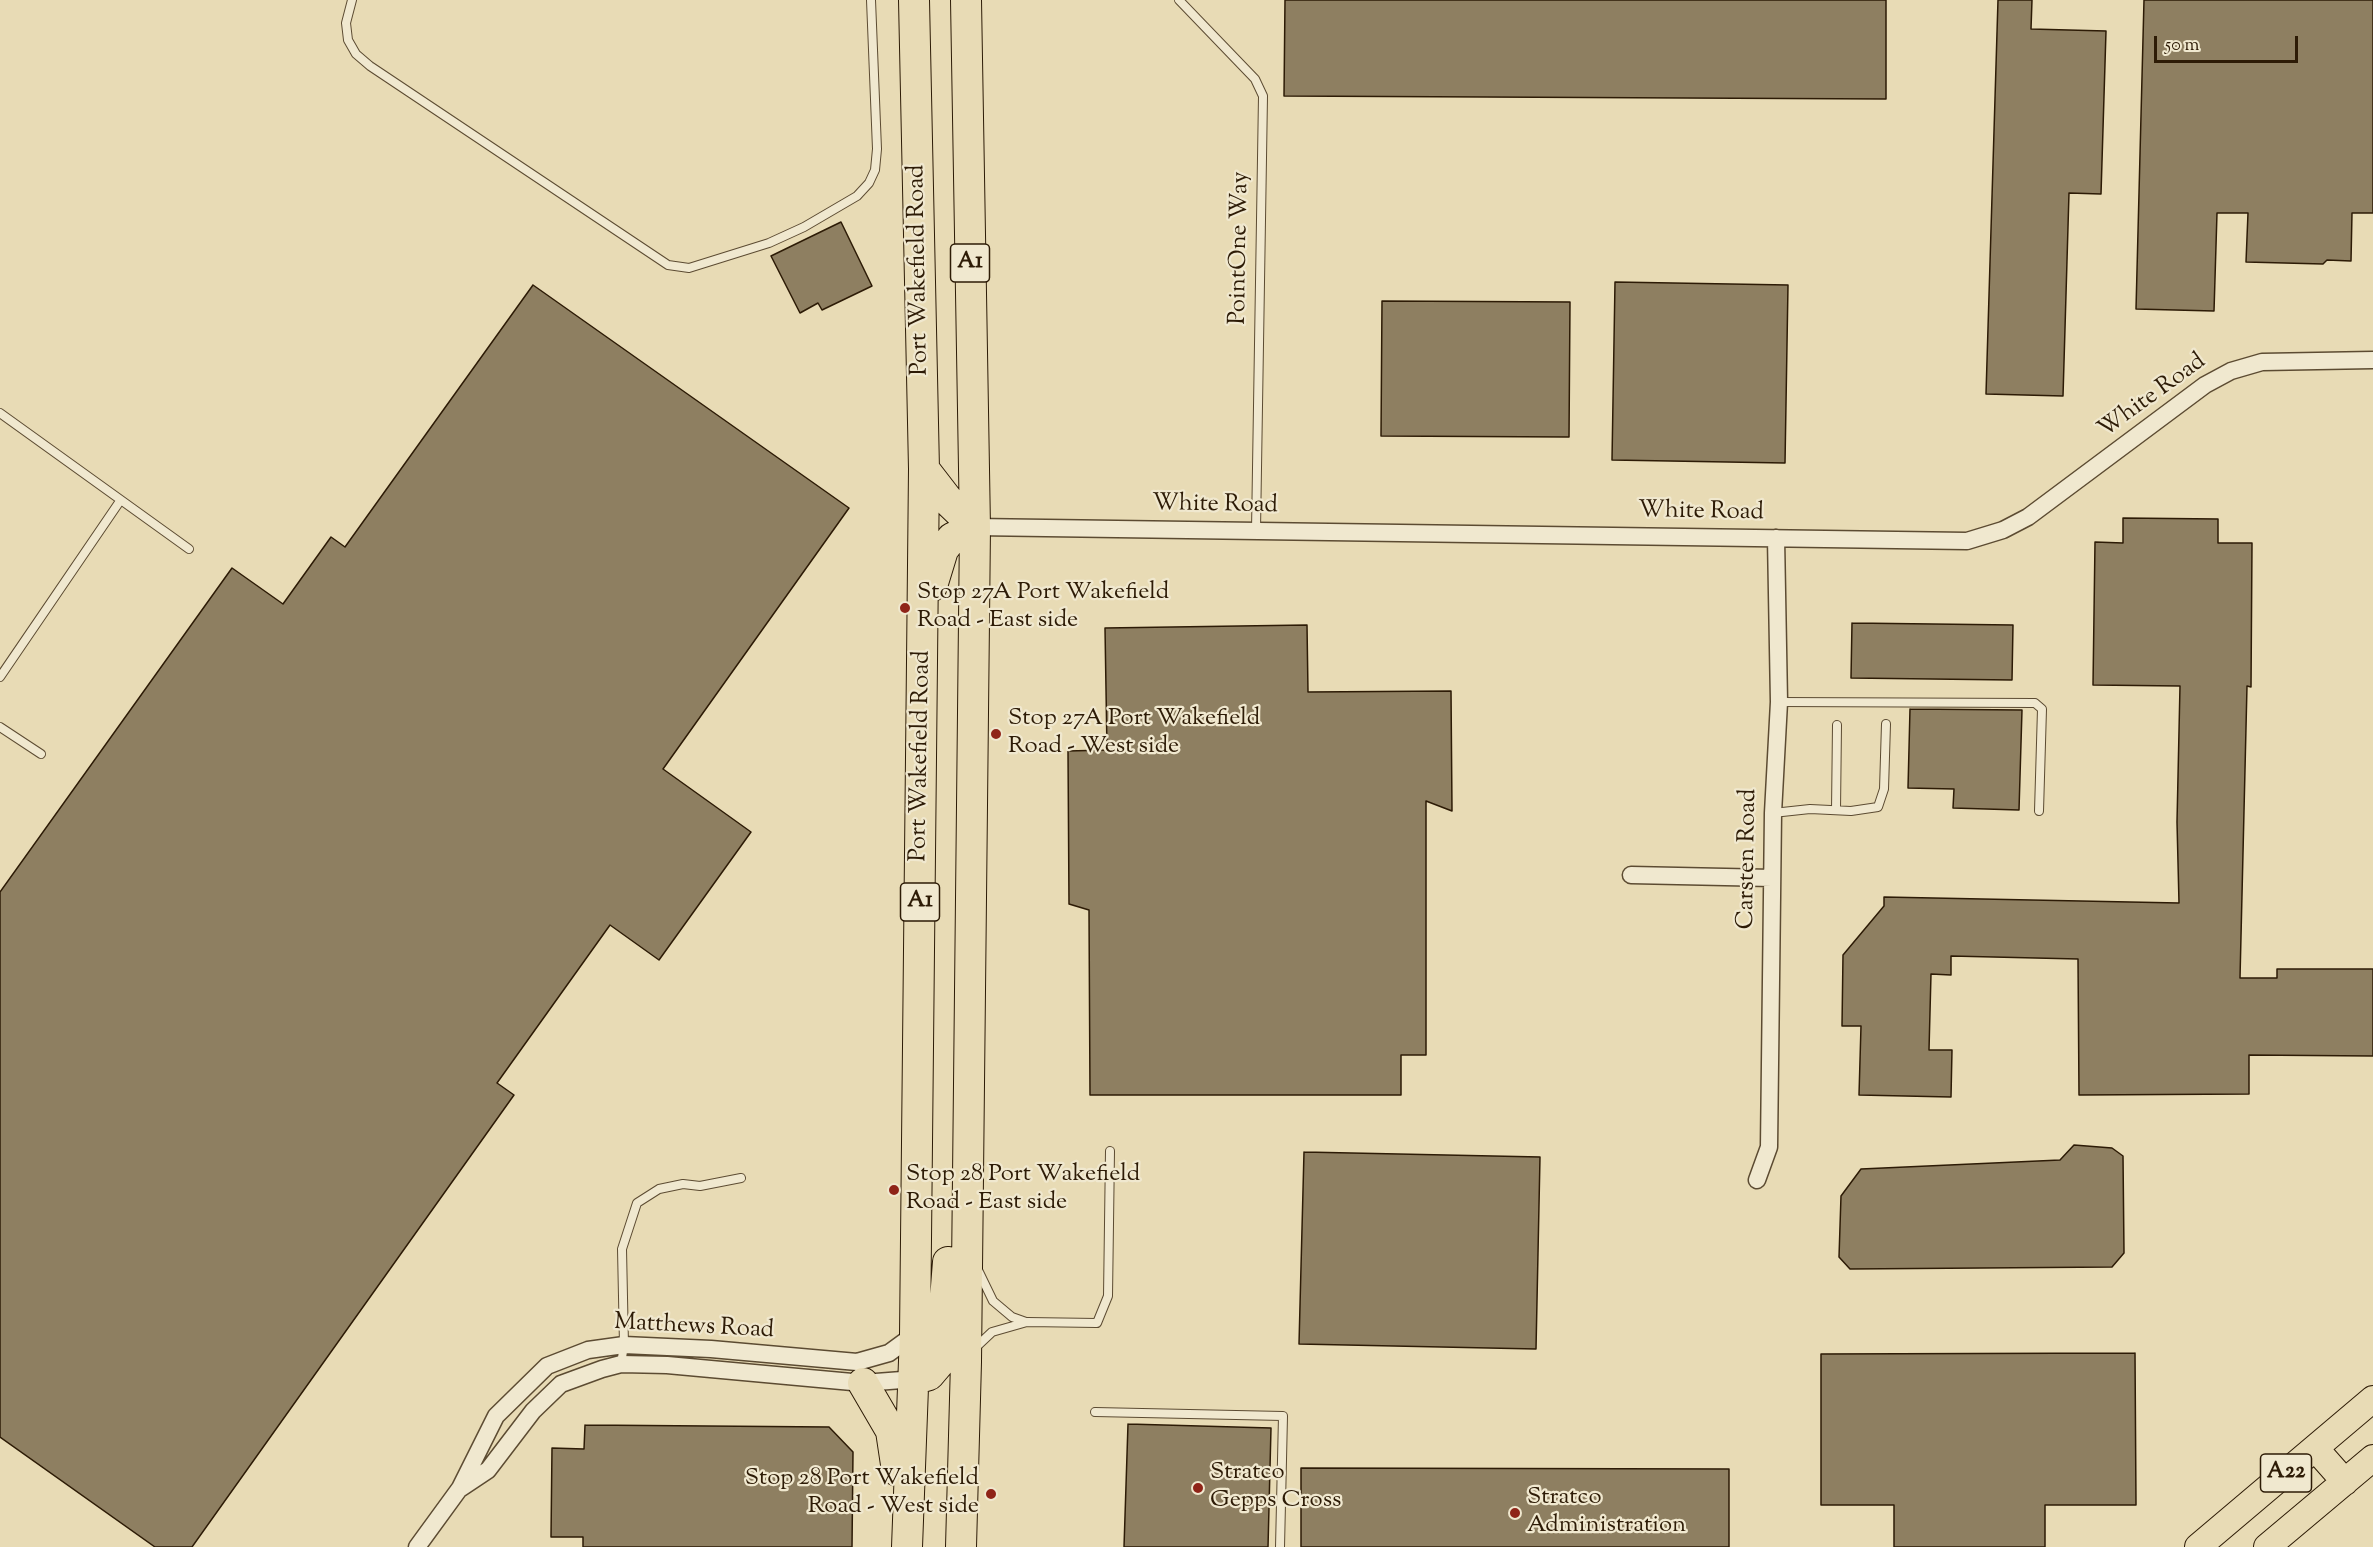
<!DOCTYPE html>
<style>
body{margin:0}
#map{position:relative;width:2373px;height:1547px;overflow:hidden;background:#e8dbb5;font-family:"Sorts Mill Goudy",serif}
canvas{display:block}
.scale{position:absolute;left:2154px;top:36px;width:144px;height:27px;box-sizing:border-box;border:3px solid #2d1b06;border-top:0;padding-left:8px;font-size:18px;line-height:21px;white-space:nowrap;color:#2d1b06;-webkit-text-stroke:4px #f0e8cf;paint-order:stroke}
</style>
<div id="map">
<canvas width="2373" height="1547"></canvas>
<div class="scale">50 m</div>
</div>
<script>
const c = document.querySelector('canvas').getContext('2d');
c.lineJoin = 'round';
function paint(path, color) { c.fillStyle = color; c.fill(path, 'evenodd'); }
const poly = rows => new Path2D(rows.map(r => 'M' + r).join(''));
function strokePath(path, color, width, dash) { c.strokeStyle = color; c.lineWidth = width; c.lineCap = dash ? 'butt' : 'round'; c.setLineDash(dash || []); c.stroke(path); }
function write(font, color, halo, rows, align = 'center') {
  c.font = font + ' "Sorts Mill Goudy",serif'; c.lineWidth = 4.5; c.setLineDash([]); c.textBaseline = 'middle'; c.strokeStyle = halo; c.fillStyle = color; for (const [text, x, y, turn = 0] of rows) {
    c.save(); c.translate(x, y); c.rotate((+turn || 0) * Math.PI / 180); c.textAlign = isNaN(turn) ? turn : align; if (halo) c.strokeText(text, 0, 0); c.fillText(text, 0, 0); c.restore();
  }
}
const building = poly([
 [1285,0,1886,0,1886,99,1284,96,1285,0],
 [1998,0,2032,0,2031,29,2106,31,2101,194,2069,193,2063,396,1986,394,1998,0],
 [2144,0,2373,0,2373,213,2352,213,2351,261,2327,260,2323,264,2246,262,2248,213,2217,213,2214,311,2136,309,2144,0],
 [841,222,872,286,822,310,818,303,800,313,771,256,841,222],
 [1615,282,1788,285,1785,463,1612,460,1615,282],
 [533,285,849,508,663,769,751,832,659,960,610,925,497,1083,514,1095,192,1547,155,1547,0,1437,0,892,232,568,283,604,331,537,345,547,533,285],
 [1382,301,1570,302,1569,437,1381,436,1382,301],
 [2123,518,2218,519,2218,543,2252,543,2251,687,2247,686,2240,978,2277,978,2277,969,2373,969,2373,1056,2249,1055,2249,1094,2079,1095,2078,959,1951,956,1951,975,1931,974,1929,1050,1952,1050,1951,1097,1859,1095,1861,1026,1842,1026,1843,955,1884,906,1884,897,2179,903,2177,822,2180,686,2093,685,2095,542,2123,543,2123,518],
 [1852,623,2013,625,2012,680,1851,678,1852,623],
 [1307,625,1308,692,1451,691,1452,811,1426,801,1426,1055,1401,1055,1401,1095,1090,1095,1089,910,1069,904,1068,751,1107,750,1105,628,1307,625],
 [1910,709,2022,710,2019,810,1953,808,1954,789,1908,788,1910,709],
 [2074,1145,2112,1148,2123,1156,2124,1253,2112,1267,1850,1269,1839,1257,1841,1196,1861,1169,2060,1160,2074,1145],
 [1304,1152,1540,1157,1536,1349,1299,1344,1304,1152],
 [2135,1353,2136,1505,2045,1505,2045,1547,1894,1547,1894,1505,1821,1505,1821,1354,2135,1353],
 [1128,1424,1271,1428,1268,1547,1124,1547,1128,1424],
 [585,1425,829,1427,853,1452,852,1547,583,1547,583,1537,551,1537,552,1448,584,1449,585,1425],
 [1301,1468,1729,1469,1729,1547,1301,1547,1301,1468]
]);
const lane = poly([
 [352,0,346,23,348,40,356,54,370,66,668,265,689,268,769,243,804,227,857,196,869,183,875,170,877,149,871,0],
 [1179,0,1255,79,1263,96,1256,530],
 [0,413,189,549],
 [0,677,120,501],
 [1779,702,2035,703,2042,709,2039,811],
 [0,727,41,754],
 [1836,810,1837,725],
 [1773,813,1810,809,1851,811,1878,807,1884,789,1886,724],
 [978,1270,993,1301,1012,1317,1026,1322],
 [974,1349,992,1332,1027,1322,1097,1323,1108,1296,1110,1151],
 [621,1364,624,1345,622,1249,637,1203,659,1189,683,1184,700,1186,741,1178],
 [1095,1412,1283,1416,1280,1547]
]);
const street = poly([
 [975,527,1967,541,2003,530,2028,517,2205,385,2231,371,2262,362,2373,360],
 [1631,875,1772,878],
 [1757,1180,1769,1147,1773,813,1779,702,1776,538],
 [461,1488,488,1470,533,1411,561,1384,602,1369,621,1364,667,1365,863,1383,915,1379],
 [417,1547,460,1488,496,1416,547,1366,588,1350,624,1345,711,1349,857,1362,889,1353,915,1334]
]);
const primary = poly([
 [2315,1448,2345,1482],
 [2198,1547,2373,1399],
 [2267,1547,2373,1458]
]);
const highway = poly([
 [924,469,951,504,975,527],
 [932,586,943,550,952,538,975,527],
 [915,1379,929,1375,940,1362,948,1262],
 [863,1383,891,1431,897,1471],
 [907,1547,915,1334,924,469,914,0],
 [961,1547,966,1362,975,527,966,0]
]);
const markers = [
 [905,608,6,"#8f2418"],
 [996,734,6,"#8f2418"],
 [894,1190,6,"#8f2418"],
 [1198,1488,6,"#8f2418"],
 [991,1494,6,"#8f2418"],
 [1515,1513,6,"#8f2418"]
];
const shields = [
 [970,263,39],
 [920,902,39],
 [2286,1473,51]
];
const shieldNames = [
 ["A1",970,263],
 ["A1",920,902],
 ["A22",2286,1473]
];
const streetNames = [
 ["PointOne Way",1241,248,-89],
 ["Port Wakefield Road",920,270,-91],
 ["White Road",2153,397,-36],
 ["White Road",1215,506,1],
 ["White Road",1701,513,1],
 ["Port Wakefield Road",922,756,-89],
 ["Carsten Road",1749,859,-89],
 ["Matthews Road",694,1328,3]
];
const poiNames = [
 ["Stop 27A Port Wakefield",917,594],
 ["Road - East side",917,622],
 ["Stop 27A Port Wakefield",1008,720],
 ["Road - West side",1008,748],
 ["Stop 28 Port Wakefield",906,1176],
 ["Road - East side",906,1204],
 ["Stratco",1210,1474],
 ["Gepps Cross",1210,1502],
 ["Stop 28 Port Wakefield",979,1480,"right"],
 ["Road - West side",979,1508,"right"],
 ["Stratco",1527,1499],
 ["Administration",1527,1527]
];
paint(building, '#8e7f61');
strokePath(building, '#2d1b06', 1.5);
strokePath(lane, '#5c4b32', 10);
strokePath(street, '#5c4b32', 19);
strokePath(primary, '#2d1b06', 28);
strokePath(highway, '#2d1b06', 32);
strokePath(lane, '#f0e8cf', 8);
strokePath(street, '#f0e8cf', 16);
strokePath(primary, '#e8dbb5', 26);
strokePath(highway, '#e8dbb5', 30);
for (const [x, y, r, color] of markers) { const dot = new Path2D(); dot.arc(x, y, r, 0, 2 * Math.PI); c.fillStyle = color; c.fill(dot); strokePath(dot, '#f0e8cf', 2); }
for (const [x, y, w] of shields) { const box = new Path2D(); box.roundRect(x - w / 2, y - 19, w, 38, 4.5); c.fillStyle = '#f0e8cf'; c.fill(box); strokePath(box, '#2d1b06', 1.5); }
write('bold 22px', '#2d1b06', null, shieldNames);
write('24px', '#2d1b06', '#f0e8cf', streetNames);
write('24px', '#2d1b06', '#f0e8cf', poiNames, 'left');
</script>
